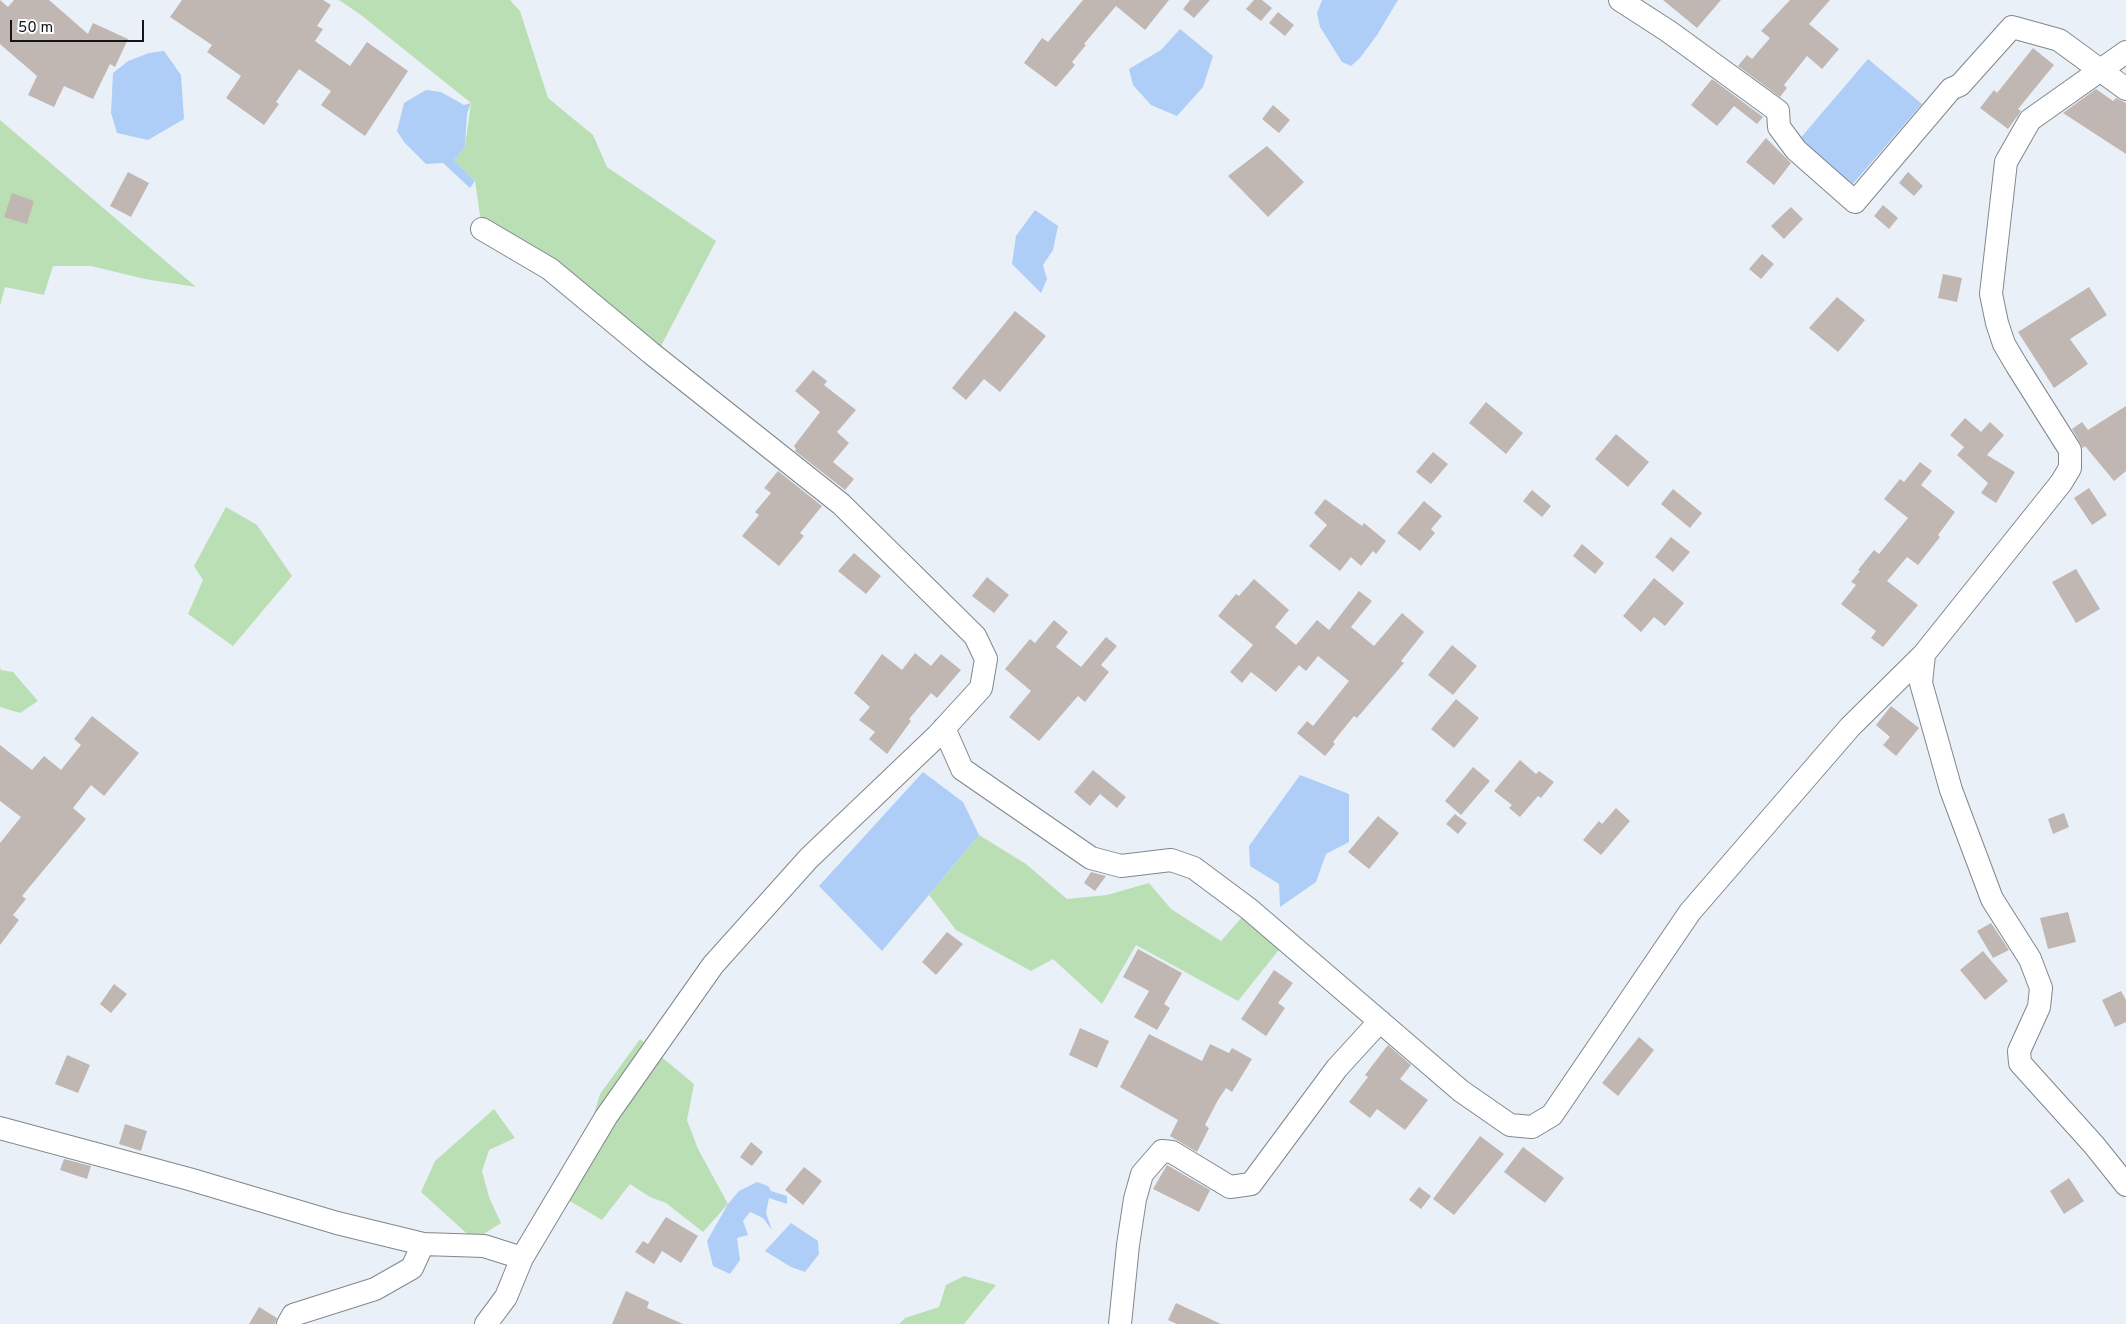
<!DOCTYPE html>
<style>
body{margin:0}
#map{position:relative;width:2126px;height:1324px;overflow:hidden;background:#eaf0f8;font-family:Overpass,sans-serif}
canvas{display:block}
.scale{position:absolute;left:10px;top:20px;width:134px;height:22px;box-sizing:border-box;border:2px solid #131518;border-top:0;padding-left:6px;font-size:15px;line-height:18px;white-space:nowrap;color:#131518;-webkit-text-stroke:4px #fcfdfe;paint-order:stroke}
</style>
<div id="map">
<canvas width="2126" height="1324"></canvas>
<div class="scale">50 m</div>
</div>
<script>
const c = document.querySelector('canvas').getContext('2d');
c.lineJoin = 'round';
function paint(path, color) { c.fillStyle = color; c.fill(path, 'evenodd'); }
const poly = rows => new Path2D(rows.map(r => 'M' + r).join(''));
function strokePath(path, color, width, dash) { c.strokeStyle = color; c.lineWidth = width; c.lineCap = dash ? 'butt' : 'round'; c.setLineDash(dash || []); c.stroke(path); }
const green = poly([
 [339,0,510,0,520,11,548,98,593,135,607,167,716,241,661,346,482,229,475,181,454,160,465,147,471,103,361,15],
 [0,120,196,287,145,279,91,266,53,266,44,295,5,287,0,306],
 [226,507,257,525,292,576,233,646,188,614,203,580,194,566],
 [0,667,1,670,13,672,38,701,20,713,0,707],
 [979,835,1026,864,1067,899,1107,895,1149,883,1171,909,1221,941,1249,909,1286,941,1238,1001,1136,945,1102,1004,1053,959,1031,971,956,930,929,895],
 [640,1039,694,1084,687,1120,698,1149,728,1204,703,1232,666,1203,650,1197,630,1184,602,1220,568,1200,600,1094],
 [494,1109,515,1138,489,1150,482,1171,489,1197,501,1223,474,1240,421,1192,435,1161],
 [964,1276,996,1285,964,1324,899,1324,905,1318,939,1307,946,1285]
]);
const water = poly([
 [1322,0,1398,0,1377,35,1360,58,1351,66,1342,62,1320,27,1317,13],
 [1180,29,1213,56,1203,87,1177,116,1151,105,1133,85,1129,69,1161,50],
 [164,51,181,75,184,119,148,140,117,133,111,113,113,73,128,61,149,53],
 [1868,59,1922,104,1851,186,1798,141],
 [426,90,441,92,464,105,471,103,467,114,465,147,454,160,475,181,470,188,443,163,426,164,404,142,397,131,404,103],
 [1035,210,1058,226,1053,250,1043,265,1047,279,1041,293,1012,264,1016,236],
 [923,772,963,802,979,835,882,951,819,886],
 [1300,775,1349,794,1349,842,1326,854,1316,882,1280,907,1279,884,1250,866,1249,846],
 [757,1182,768,1186,771,1191,787,1196,787,1204,769,1198,766,1213,772,1230,763,1218,750,1212,743,1221,748,1235,737,1238,740,1260,730,1274,713,1266,707,1241,728,1204,739,1191],
 [791,1223,818,1241,819,1254,805,1272,791,1267,765,1251]
]);
const building = poly([
 [0,0,8,7,14,0,49,0,88,34,93,23,128,39,115,67,110,64,93,99,64,86,54,107,28,95,37,76,0,44],
 [182,0,323,0,331,5,317,26,323,29,315,41,350,66,367,42,408,71,365,136,321,105,331,91,299,69,276,102,279,104,264,125,226,98,241,76,207,52,212,45,170,17],
 [1083,0,1169,0,1145,30,1116,6,1084,44,1086,45,1072,62,1075,65,1056,87,1024,63,1042,38,1048,42],
 [1190,0,1210,0,1194,18,1183,9],
 [1254,0,1262,0,1272,8,1261,21,1246,9],
 [1663,0,1721,0,1697,28],
 [1790,0,1830,0,1809,24,1839,49,1822,69,1807,56,1784,85,1787,88,1780,97,1738,66,1747,55,1752,59,1770,38,1761,31],
 [1278,12,1294,25,1285,36,1269,23],
 [2033,48,2054,65,2018,109,2021,111,2008,129,1980,108,1994,90,1997,93],
 [1712,79,1763,117,1757,124,1734,106,1717,126,1691,105],
 [2096,89,2113,101,2116,98,2126,103,2126,154,2063,113],
 [1273,105,1290,120,1279,133,1262,119],
 [1766,138,1791,163,1774,185,1746,162],
 [1267,146,1304,182,1268,217,1228,176],
 [128,172,149,183,131,217,110,206],
 [1908,172,1923,186,1914,196,1899,183],
 [12,193,34,201,27,224,4,217],
 [1883,205,1898,218,1889,229,1874,216],
 [1791,207,1803,219,1784,239,1771,226],
 [1762,254,1774,264,1761,279,1749,269],
 [1943,274,1962,278,1957,302,1938,298],
 [2089,287,2107,315,2070,339,2088,364,2054,388,2018,332],
 [1837,297,1865,320,1838,352,1809,328],
 [1015,311,1046,336,1000,392,984,379,966,400,952,388],
 [813,370,827,381,824,385,856,410,837,432,849,443,833,462,854,479,845,490,795,451,796,449,794,446,820,412,795,391],
 [1486,402,1523,433,1506,454,1469,423],
 [2126,406,2126,471,2114,481,2085,446,2083,448,2072,429,2082,422,2088,430],
 [1965,418,1981,432,1990,422,2004,435,1987,455,2015,472,1996,503,1981,493,1988,483,1957,455,1964,447,1950,435],
 [1616,434,1649,462,1628,487,1595,459],
 [1433,452,1448,464,1431,484,1416,472],
 [1920,462,1932,471,1921,485,1955,512,1938,535,1940,537,1918,565,1907,557,1887,581,1918,605,1883,647,1871,638,1876,631,1841,604,1856,585,1851,582,1860,571,1858,570,1874,550,1879,554,1908,518,1884,499,1900,479,1904,482],
 [778,471,822,506,800,533,804,536,779,566,742,536,759,515,755,512,771,493,764,488],
 [2089,488,2107,515,2092,525,2074,498],
 [1673,489,1702,513,1690,528,1661,504],
 [1532,490,1551,506,1542,517,1523,501],
 [1325,499,1362,526,1364,523,1386,541,1376,554,1373,551,1361,566,1351,557,1340,571,1309,546,1327,525,1314,513],
 [1424,501,1442,516,1431,529,1435,533,1420,551,1397,533],
 [1671,537,1690,552,1673,572,1655,557],
 [1582,544,1604,563,1595,574,1573,556],
 [854,553,881,576,866,594,838,571],
 [2076,569,2100,609,2076,623,2052,582],
 [987,577,1009,595,994,613,972,596],
 [1654,578,1684,603,1665,626,1654,617,1641,632,1623,616],
 [1254,579,1289,610,1275,627,1296,645,1317,620,1329,630,1359,591,1372,601,1351,627,1374,646,1402,613,1424,632,1401,661,1404,663,1357,718,1354,716,1333,742,1335,744,1325,756,1297,733,1307,721,1313,726,1349,681,1318,656,1306,671,1299,665,1276,692,1251,672,1242,683,1230,672,1253,645,1218,616,1236,594,1239,596],
 [1054,620,1068,632,1056,647,1081,667,1106,637,1117,646,1101,665,1109,672,1085,702,1078,696,1039,741,1009,717,1031,691,1005,669,1030,639,1035,643],
 [1452,645,1477,666,1453,695,1428,675],
 [915,653,931,666,941,654,961,670,937,698,931,693,909,719,911,721,887,754,869,739,875,732,859,720,870,707,854,693,882,654,902,670],
 [1456,699,1479,718,1454,748,1431,729],
 [1891,706,1919,728,1896,756,1883,745,1890,737,1876,725],
 [92,716,139,753,104,796,91,785,73,808,86,819,22,896,26,899,13,915,19,920,0,945,0,843,21,817,0,801,0,745,32,770,44,756,61,770,81,745,74,739],
 [1520,760,1536,774,1539,771,1554,782,1541,798,1538,796,1520,817,1509,808,1512,805,1494,791],
 [1473,767,1490,781,1461,815,1445,801],
 [1093,770,1126,797,1117,808,1100,794,1090,806,1074,792],
 [1616,808,1630,821,1601,855,1583,840,1599,821,1602,824],
 [2064,813,2069,827,2053,834,2048,819],
 [1455,814,1467,823,1458,834,1446,824],
 [1378,816,1399,833,1369,869,1348,852],
 [1091,872,1106,876,1095,891,1084,883],
 [2068,912,2076,942,2048,949,2040,918],
 [1991,923,2009,950,1993,958,1977,931],
 [947,932,963,944,936,975,922,962],
 [1138,949,1182,973,1164,1004,1170,1008,1157,1030,1134,1017,1149,991,1123,977],
 [1983,951,2008,981,1985,1000,1960,970],
 [1274,970,1293,983,1278,1003,1285,1008,1266,1036,1241,1019],
 [114,984,127,994,111,1013,100,1004],
 [2121,991,2126,1000,2126,1022,2115,1027,2102,1000],
 [1080,1028,1109,1041,1097,1068,1069,1055],
 [1149,1034,1202,1061,1210,1044,1229,1053,1232,1048,1252,1059,1232,1092,1226,1088,1218,1100,1205,1125,1209,1128,1197,1152,1170,1136,1178,1120,1120,1087],
 [1639,1037,1654,1050,1618,1096,1602,1083],
 [1388,1045,1411,1065,1400,1079,1428,1100,1405,1130,1377,1109,1370,1118,1349,1102,1368,1077,1365,1075],
 [67,1055,90,1065,78,1093,55,1084],
 [125,1124,147,1131,141,1151,119,1144],
 [1480,1136,1504,1154,1454,1215,1433,1199],
 [751,1142,763,1152,752,1166,740,1157],
 [1523,1147,1564,1178,1545,1203,1504,1172],
 [64,1159,91,1166,87,1179,60,1170],
 [1167,1165,1210,1190,1199,1212,1153,1189],
 [804,1167,822,1181,803,1205,785,1190],
 [2069,1178,2084,1201,2064,1214,2050,1191],
 [1419,1187,1431,1196,1421,1209,1409,1200],
 [666,1217,698,1236,681,1263,662,1251,654,1264,635,1252,643,1241,648,1244],
 [626,1291,649,1302,647,1308,683,1324,612,1324],
 [1176,1303,1221,1324,1177,1324,1168,1320],
 [259,1307,277,1318,275,1324,249,1324]
]);
const minor = poly([
 [1620,0,1668,31,1778,111,1779,127,1796,150,1855,202,1951,89,1960,85,2012,27,2059,40,2126,89],
 [482,229,550,269,651,353,841,504,975,636,986,659,981,688,937,736,809,858,713,965,606,1117,522,1258,506,1297,486,1324],
 [1924,654,1921,683,1951,790,1992,899,2030,959,2041,988,2039,1007,2019,1051,2020,1063,2094,1145,2126,1185],
 [944,728,962,769,1091,858,1121,866,1171,860,1194,868,1249,909,1461,1091,1510,1125,1532,1127,1552,1115,1690,912,1850,727,1924,654,2061,483,2070,468,2070,450,2017,366,2004,344,1997,323,1991,294,2006,162,2030,120,2126,52],
 [0,1128,189,1179,337,1223,423,1244,484,1246,522,1258],
 [288,1324,293,1315,375,1289,412,1268,423,1244],
 [1120,1324,1128,1245,1135,1199,1142,1174,1162,1151,1172,1152,1230,1187,1251,1184,1337,1068,1380,1021]
]);
paint(green, '#badfb5');
paint(water, '#aecef7');
paint(building, '#c0b7b3');
strokePath(minor, '#81878d', 24);
strokePath(minor, '#fff', 22);
</script>
